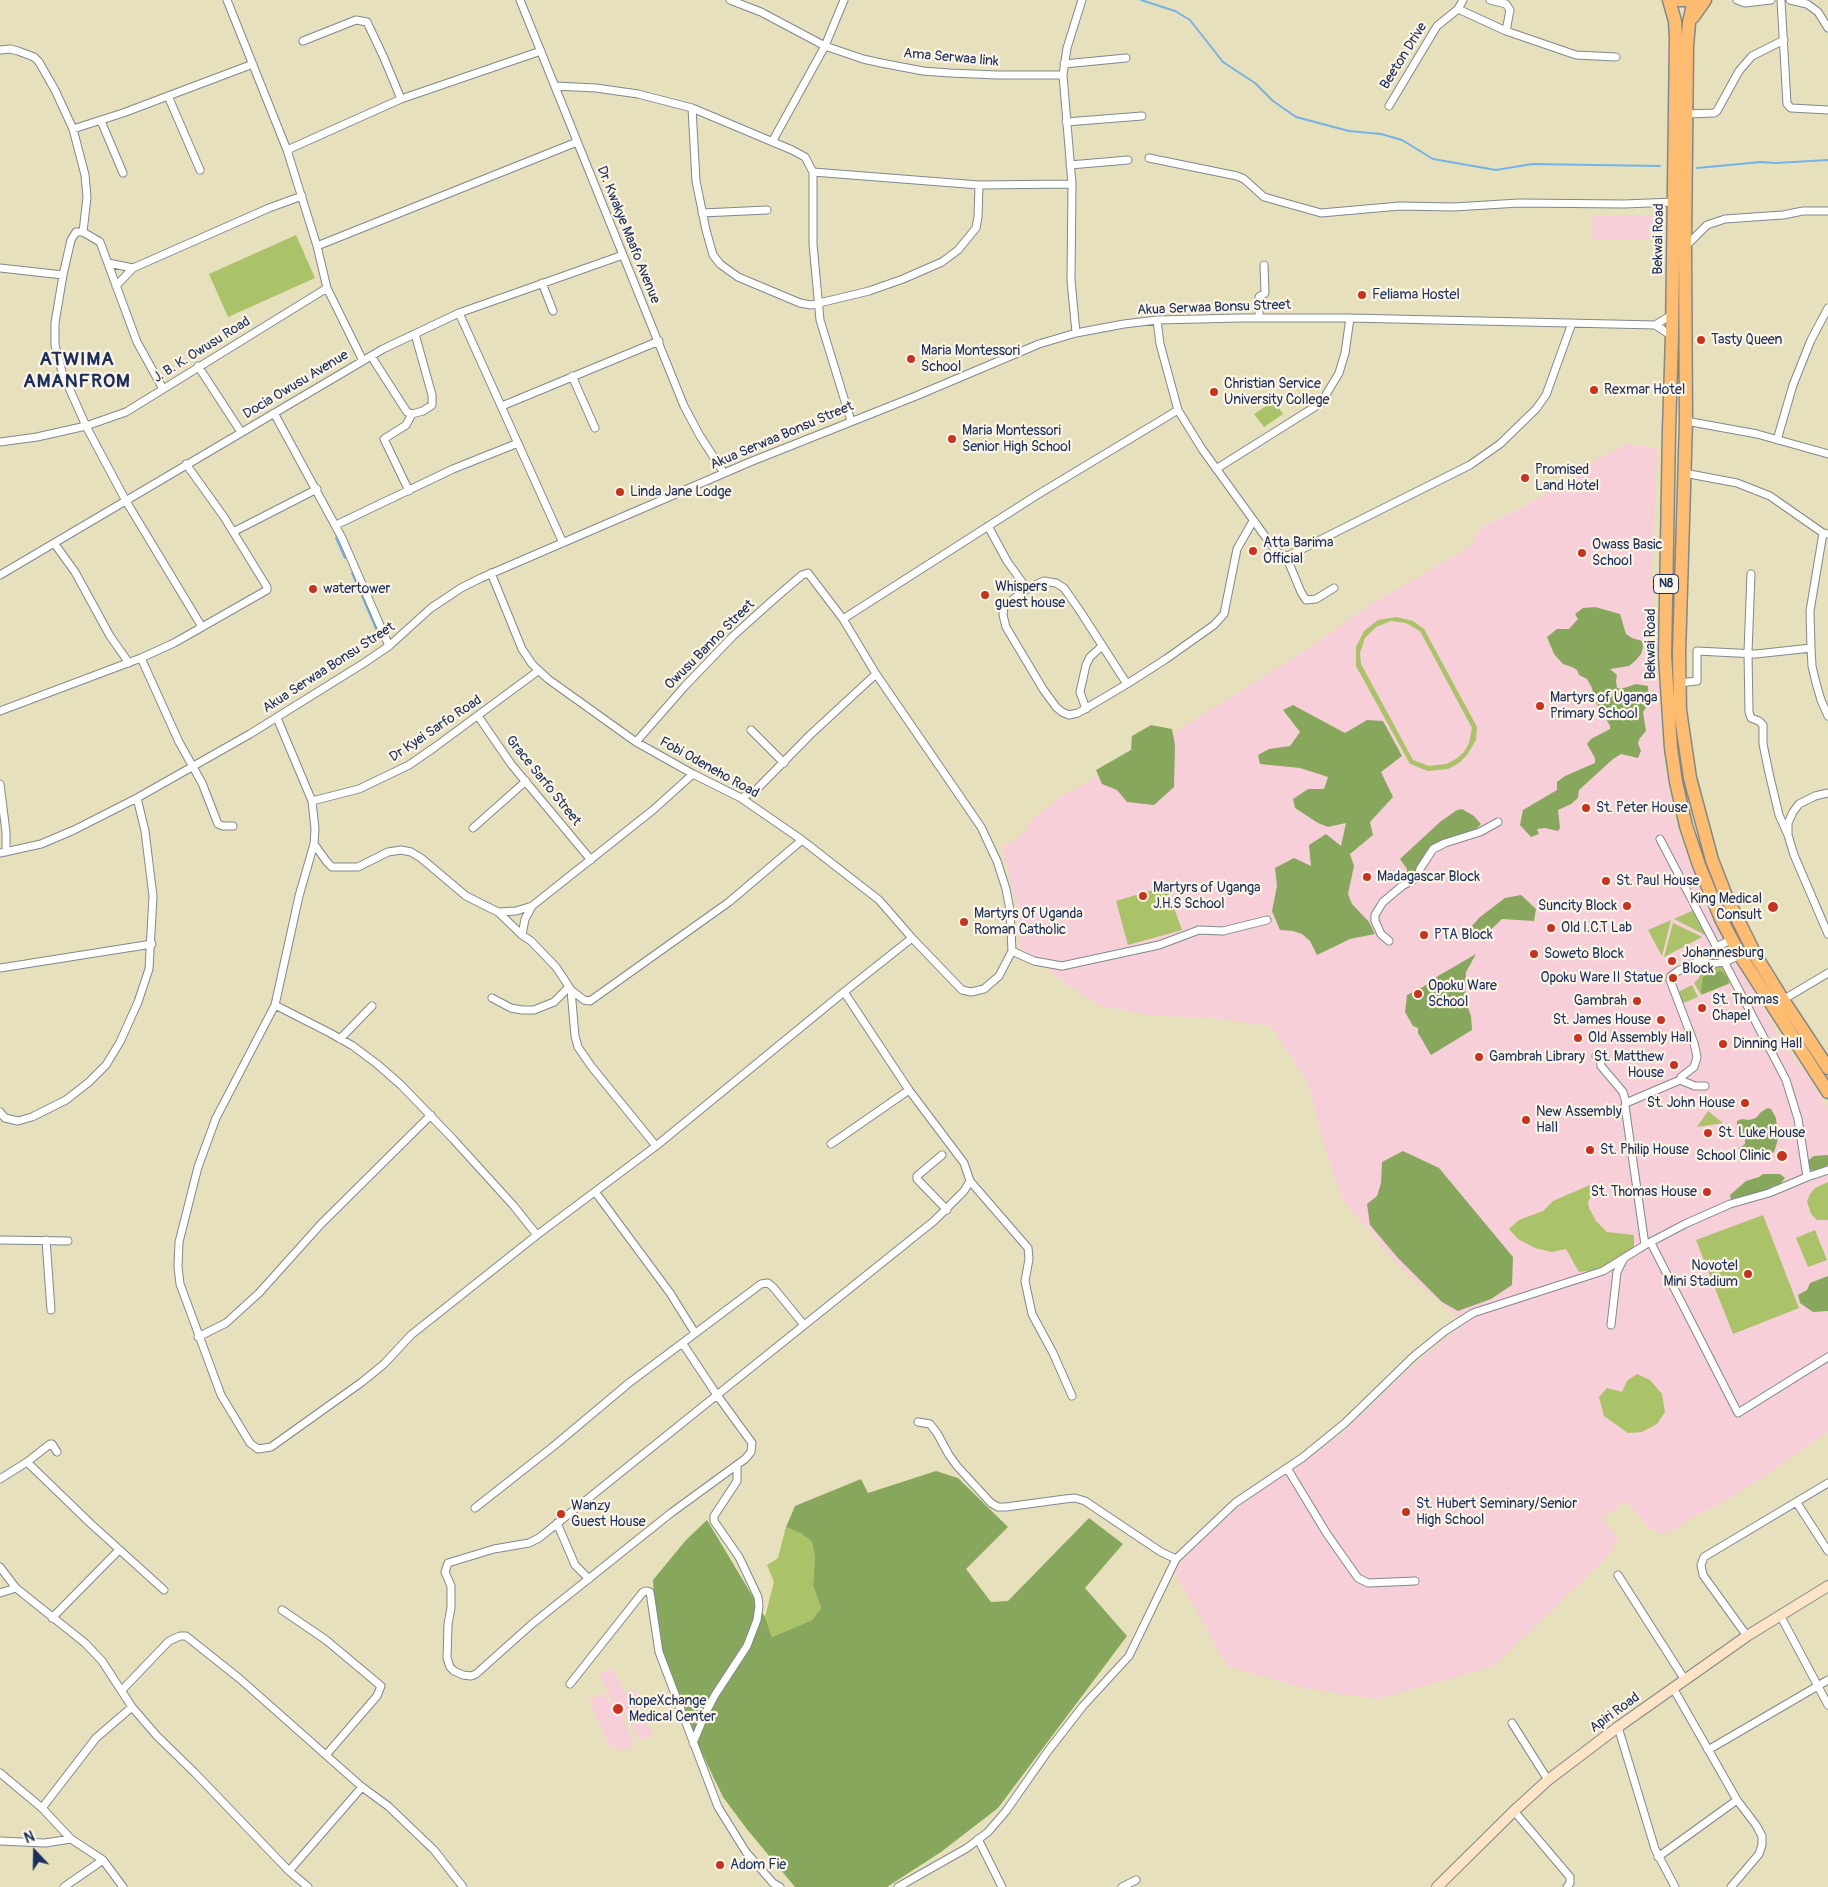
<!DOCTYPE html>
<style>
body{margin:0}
#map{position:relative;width:1828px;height:1887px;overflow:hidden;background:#e7e0bc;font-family:Pangolin,sans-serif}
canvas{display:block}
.north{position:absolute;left:10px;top:1827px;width:50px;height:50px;-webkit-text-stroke:4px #fcf5e5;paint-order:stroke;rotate:339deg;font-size:14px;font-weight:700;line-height:20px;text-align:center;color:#1b2f5e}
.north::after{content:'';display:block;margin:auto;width:18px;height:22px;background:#1b2f5e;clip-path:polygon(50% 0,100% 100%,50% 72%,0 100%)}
</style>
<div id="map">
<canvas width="1828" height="1887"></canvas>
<div class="north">N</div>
</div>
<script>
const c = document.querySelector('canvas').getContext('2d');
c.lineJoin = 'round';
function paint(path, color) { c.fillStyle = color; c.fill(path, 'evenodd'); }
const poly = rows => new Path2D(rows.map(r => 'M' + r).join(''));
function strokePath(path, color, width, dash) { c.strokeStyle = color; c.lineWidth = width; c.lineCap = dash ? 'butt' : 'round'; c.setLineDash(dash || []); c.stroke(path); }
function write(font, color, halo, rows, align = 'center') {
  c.font = font + ' Pangolin,sans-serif'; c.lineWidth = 4.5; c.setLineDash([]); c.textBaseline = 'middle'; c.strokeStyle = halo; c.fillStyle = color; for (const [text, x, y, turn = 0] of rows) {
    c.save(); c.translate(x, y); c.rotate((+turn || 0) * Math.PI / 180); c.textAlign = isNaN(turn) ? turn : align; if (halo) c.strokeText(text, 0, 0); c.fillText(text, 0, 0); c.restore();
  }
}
const built = poly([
 [1664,215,1664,239,1592,240,1592,216],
 [1628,444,1657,448,1652,573,1663,756,1675,821,1702,895,1724,944,1763,1006,1781,1042,1810,1078,1828,1110,1828,1432,1754,1483,1718,1505,1695,1516,1671,1532,1659,1534,1648,1527,1626,1501,1601,1519,1619,1538,1608,1556,1494,1666,1378,1699,1303,1688,1227,1666,1175,1573,1190,1546,1243,1504,1343,1433,1418,1361,1464,1324,1454,1314,1401,1269,1341,1197,1324,1145,1308,1083,1271,1026,1220,1019,1148,1015,1099,1005,1065,983,1019,946,1017,907,1002,846,1021,836,1035,817,1062,796,1164,739,1312,646,1368,606,1461,552,1473,543,1475,534,1481,528,1527,505,1546,493,1568,482,1597,459],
 [613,1668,625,1693,635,1689,645,1708,641,1710,653,1735,639,1741,627,1715,623,1717,633,1740,631,1741,633,1746,621,1751,618,1747,612,1750,588,1700,604,1693,609,1703,613,1702,599,1674]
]);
const green = poly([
 [296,235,315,278,228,317,209,274],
 [1274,401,1283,414,1264,427,1254,414],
 [1396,617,1413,621,1424,629,1477,727,1476,740,1467,755,1459,763,1448,769,1428,771,1410,764,1356,666,1356,647,1364,631,1378,620],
 [1391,621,1406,623,1420,631,1472,728,1469,743,1464,752,1456,759,1446,764,1429,766,1413,760,1361,664,1360,653,1365,638,1376,627],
 [1166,886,1182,930,1128,945,1116,901],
 [1694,910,1707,936,1674,919],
 [1671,920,1662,956,1648,930],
 [1673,923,1702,937,1664,957],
 [1718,964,1722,967,1730,982,1729,984,1701,995,1694,983,1699,978,1702,971],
 [1692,985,1698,997,1683,1003,1678,992],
 [1708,1111,1723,1123,1697,1127],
 [1828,1182,1828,1220,1817,1220,1811,1214,1807,1201,1810,1194,1815,1188],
 [1590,1185,1594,1190,1588,1202,1589,1208,1596,1221,1607,1232,1634,1235,1634,1249,1616,1260,1595,1270,1579,1272,1566,1249,1552,1252,1535,1248,1518,1239,1509,1229,1519,1220,1543,1211,1553,1201],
 [1763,1215,1799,1308,1733,1334,1696,1240],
 [1815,1230,1827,1260,1808,1267,1796,1238],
 [1637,1374,1650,1380,1662,1394,1665,1412,1657,1424,1642,1432,1628,1433,1604,1416,1599,1397,1607,1388,1622,1392,1627,1381],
 [786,1527,802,1534,812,1542,815,1557,813,1585,821,1608,812,1620,772,1637,765,1617,774,1582,767,1565,778,1558]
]);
const forest = poly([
 [1595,607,1620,614,1626,634,1632,638,1642,641,1643,647,1641,654,1635,661,1629,666,1610,669,1617,675,1616,681,1617,688,1621,689,1636,684,1648,686,1649,703,1643,712,1646,731,1640,738,1638,743,1641,751,1638,758,1621,754,1613,759,1579,790,1578,798,1571,804,1558,810,1560,828,1558,831,1545,828,1537,829,1539,834,1531,837,1520,825,1523,810,1557,790,1557,782,1565,776,1595,763,1595,758,1587,744,1591,739,1610,729,1610,726,1602,711,1594,700,1592,688,1587,679,1579,675,1577,670,1572,667,1563,664,1554,654,1547,637,1557,629,1569,629,1578,619,1575,614,1583,608],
 [1293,705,1345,733,1367,720,1383,721,1402,756,1381,772,1393,797,1370,822,1373,835,1350,854,1354,866,1348,894,1352,904,1369,922,1375,934,1350,939,1317,955,1310,941,1302,934,1293,931,1280,930,1272,911,1277,886,1275,868,1294,858,1311,866,1309,845,1326,834,1341,846,1346,823,1328,827,1318,823,1295,808,1293,799,1308,789,1324,789,1328,777,1300,768,1260,764,1258,755,1269,749,1290,746,1300,732,1283,710],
 [1151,725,1172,729,1175,745,1174,787,1154,805,1127,802,1117,790,1102,784,1096,770,1131,750,1132,736],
 [1462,809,1474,816,1481,824,1471,834,1434,845,1415,876,1407,877,1407,869,1400,859,1440,822,1457,810],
 [1521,895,1536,909,1534,921,1502,919,1483,937,1469,938,1471,927,1480,917,1505,898],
 [1476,954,1466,972,1465,999,1471,1016,1472,1030,1431,1055,1418,1033,1418,1028,1413,1026,1405,1012,1407,995,1423,987,1438,976],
 [1721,971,1727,977,1729,983,1703,994,1701,992,1703,977,1708,974],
 [1768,1108,1771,1109,1776,1118,1778,1135,1777,1143,1774,1152,1766,1156,1756,1157,1738,1149,1745,1144,1745,1137,1740,1132,1741,1130,1740,1126,1737,1125,1737,1121,1742,1119,1749,1120,1756,1118,1761,1112],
 [1403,1151,1439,1168,1513,1257,1512,1285,1491,1299,1458,1311,1442,1302,1398,1258,1370,1225,1367,1204,1377,1196,1381,1183,1382,1162],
 [1828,1155,1828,1165,1814,1171,1810,1170,1803,1164,1814,1156],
 [1763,1174,1780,1174,1785,1178,1780,1184,1771,1187,1766,1191,1731,1199,1730,1195,1746,1181,1759,1177],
 [1828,1276,1828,1311,1813,1312,1800,1303,1798,1295,1807,1290,1810,1283],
 [936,1471,958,1478,1008,1527,966,1569,991,1602,1008,1601,1089,1518,1123,1544,1085,1588,1127,1636,998,1808,941,1852,887,1887,795,1887,746,1828,723,1797,683,1714,665,1668,655,1618,653,1580,686,1540,707,1520,765,1617,772,1637,812,1620,821,1608,813,1585,815,1557,812,1542,802,1534,786,1527,795,1506,861,1479,868,1493]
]);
const stream = poly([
 [1141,0,1175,11,1190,20,1223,62,1255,83,1273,101,1296,117,1349,131,1381,134,1402,140,1433,159,1496,170,1532,164,1660,166],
 [1697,168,1761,162,1776,163,1828,160],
 [336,538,345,558],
 [352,573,360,591],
 [362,596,377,631]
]);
const street = poly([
 [227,0,287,150,317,246,327,288,363,361],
 [520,0,684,406,700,436,724,473],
 [730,0,761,12,825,46,863,59,881,63,923,71,950,73,997,75,1063,75],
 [1490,0,1506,4,1510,10,1506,31],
 [1737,0,1745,3,1771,0],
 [1781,0,1787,104,1791,108,1828,110],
 [1790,0,1807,4,1818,12,1828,28],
 [1458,9,1506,31,1576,55,1616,57],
 [303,41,356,20,367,22,384,58,401,99],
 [0,50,10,49,18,51,34,57,39,62,55,90,73,129,85,175,87,197,83,232,76,232,71,240,63,275,55,323,55,345,62,372,86,426,126,501,202,627],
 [1064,64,1126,58],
 [555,86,596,88,638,94,692,108,792,150,805,157,813,172,813,244,820,320,851,421],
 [168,96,200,170],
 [1389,106,1437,26,1458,9,1463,0],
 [692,108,696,181,706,230,713,255,720,264,738,277,800,303,811,305,869,291,903,279,942,262,958,250,976,228,978,217,979,185],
 [1686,114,1714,113,1717,111,1739,71,1752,56,1784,40],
 [101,121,123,173],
 [1066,122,1142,116],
 [73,129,123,113,253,64],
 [772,142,825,46,844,0],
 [287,150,401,99,541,51],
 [1149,158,1237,176,1244,179,1264,197,1321,213,1400,206,1454,207,1519,203,1624,204,1674,202],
 [1070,165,1128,160],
 [813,172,979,185,1072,184],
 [702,213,767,210],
 [83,232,100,242,137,342,163,389],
 [317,246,577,142],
 [1685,247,1707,225,1725,219,1783,215,1803,211,1828,211],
 [108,263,133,268],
 [0,268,63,275],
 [542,283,553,311],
 [116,286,133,268,269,208,302,196],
 [459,313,563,543],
 [1259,318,1259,297,1265,293,1264,265],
 [1157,320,1160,344,1178,410,1202,449,1275,550,1280,554,1288,556,1470,465,1500,444,1536,409,1546,395,1572,323],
 [1655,325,1673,314],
 [1076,333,1071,280,1072,184,1063,75,1067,48,1082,0],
 [371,356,407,412,412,414,423,411,432,405,432,395,415,334],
 [198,366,241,432],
 [572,376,595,428],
 [502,406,659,341],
 [274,413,342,538,389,646],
 [1686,421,1757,434,1828,454],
 [1777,440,1793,385,1811,340,1828,308],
 [0,442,37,437,86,426,126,412,327,288],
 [1216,469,1321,403,1339,373,1345,353,1350,318],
 [1684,473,1737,483,1770,496,1823,533,1828,534],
 [409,491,384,439,406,425,412,414],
 [336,525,453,469,518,443],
 [988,526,1007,561,1027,589],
 [233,532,317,489],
 [54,543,75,572,110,636,129,663],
 [1286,556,1301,592,1306,600,1316,599,1334,588],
 [491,573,522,649,532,664,548,679,636,742,693,774,741,798,802,840,879,900,912,938,962,990,971,992,984,989,999,976,1012,951,1010,910,1006,889,997,861,981,827,876,674,843,619,808,573,802,575,773,600,733,636,685,686,636,742],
 [1751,574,1748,652,1749,712,1751,718,1759,721,1763,725,1763,744,1769,773,1779,815,1788,835],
 [0,575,383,349,459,313,623,255],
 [843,619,1037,495,1178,410],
 [1811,648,1810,611,1823,533],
 [141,658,179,742,202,783,218,824,223,826,233,826],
 [1679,683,1697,681,1697,651,1756,654,1811,648,1812,666,1816,683,1821,700,1828,716],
 [1127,684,1080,611,1064,588,1056,583,1044,581,1028,588,1004,606,1003,615,1006,627,1043,689,1056,707,1062,712,1069,715,1078,713,1127,684,1166,659,1214,625,1224,614,1237,549,1253,521],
 [1086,709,1080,692,1086,665,1090,657,1102,646],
 [0,711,141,658,174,643,267,590,267,587,224,517,186,464],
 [478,716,511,764,591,860],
 [277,718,312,801,315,829,314,844,299,896,275,1005,216,1118,198,1167,179,1242,178,1267,180,1284,221,1395,250,1443,258,1449,271,1447,362,1382,384,1364,411,1335,537,1235,656,1146,844,992,912,938],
 [751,730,784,763],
 [0,784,6,832,6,852],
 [1828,793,1815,796,1799,804,1793,812,1788,823,1788,835,1794,855,1828,934],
 [741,798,756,790,810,735,876,674],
 [312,801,359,789,409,765,435,747,538,671],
 [473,828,526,781],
 [1660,839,1786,1080,1798,1119,1807,1177],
 [314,844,327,862,332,867,358,867,388,852,401,850,411,852,421,858,466,896,498,912,522,935,531,941,556,967,564,979,571,990,575,1036,578,1047,591,1066,656,1146],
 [0,853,41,844,74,830,137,798,250,734,364,663,389,646,431,608,461,588,481,578,750,462,916,396,1039,344,1076,333,1124,324,1157,320,1240,318,1350,318,1655,325,1672,336],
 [498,912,516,911,532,906],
 [522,935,525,919,532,906,653,810,693,774],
 [1389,941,1381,934,1375,921,1375,915,1383,902,1402,886,1418,877,1420,869,1433,849,1445,843,1480,832,1498,822],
 [1012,951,1034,961,1062,966,1159,945,1199,930,1223,931,1267,920],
 [1691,965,1698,968,1707,964,1725,962,1740,955],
 [0,968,152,944],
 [571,990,584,1000,590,1001,729,902,802,840],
 [492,998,511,1008,522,1010,534,1010,554,1002,569,987],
 [1781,1001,1828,973],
 [275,1005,330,1033,353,1046,377,1064,401,1085,453,1139,513,1205,537,1235],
 [340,1039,372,1006],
 [1596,1056,1600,1060,1601,1066,1623,1092,1626,1103],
 [1680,1080,1695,1086,1705,1086],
 [0,1112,5,1118,18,1121,32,1117,66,1100,89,1082,106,1065,120,1042,138,1002,149,969,153,896,145,831,137,798],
 [831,1144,909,1090],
 [942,1155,917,1176,917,1179,947,1210],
 [970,1181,1028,1248,1029,1259,1025,1281,1032,1314,1053,1353,1072,1396],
 [596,1193,670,1293,695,1333],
 [0,1240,68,1241],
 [46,1240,51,1310],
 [1651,1243,1738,1413,1828,1357],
 [1645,1245,1625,1106,1626,1103,1680,1080,1681,1077,1694,1067,1697,1057,1694,1043,1670,980,1671,976,1678,971,1715,953,1716,947,1731,940],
 [1611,1325,1617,1272,1623,1260],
 [198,1337,226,1323,259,1293,321,1224,431,1115],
 [683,1344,717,1395,752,1443,751,1452,745,1459,671,1513,532,1624,476,1674,471,1676,463,1675,454,1671,450,1667,447,1658,448,1624,451,1608,451,1586,445,1572,448,1563,494,1549,529,1543,539,1538,717,1395,934,1221,964,1191,970,1181,964,1163,909,1090,844,992],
 [918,1422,930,1424,937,1433,949,1455,957,1466,991,1503,998,1507,1006,1507,1065,1499,1075,1498,1085,1501,1161,1552,1176,1559,1235,1503,1287,1468],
 [27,1462,50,1444,52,1444,57,1452],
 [0,1479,27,1462,90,1523,164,1590],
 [1797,1503,1828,1551],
 [475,1508,555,1445,629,1383,761,1284,768,1283,773,1287,804,1325],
 [557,1523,575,1565,589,1579],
 [0,1567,16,1588,85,1643,102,1661,132,1707,157,1736,195,1773,289,1871,308,1887],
 [1618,1575,1685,1680],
 [1415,1581,1368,1583,1358,1578,1327,1534,1287,1468,1302,1458,1345,1423,1414,1356,1445,1331,1473,1313,1603,1271,1645,1245,1685,1224,1730,1204,1769,1193,1807,1177,1828,1170],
 [0,1593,16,1588],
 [282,1610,326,1640,381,1686,377,1696,326,1755],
 [1780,1615,1828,1705],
 [52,1618,119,1550],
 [1747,1636,1703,1575,1701,1565,1704,1557,1828,1483],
 [570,1684,643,1592,647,1591,650,1592,659,1652,718,1807,746,1852,773,1883,780,1887],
 [1673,1688,1737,1800,1756,1825,1762,1836,1762,1845,1759,1854,1731,1887],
 [122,1690,169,1641,180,1636,186,1636,240,1679,362,1787,388,1806,434,1850,463,1887],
 [1512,1723,1548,1780],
 [1618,1727,1655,1849,1675,1887],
 [693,1743,706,1712,715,1695,747,1646,757,1620,759,1606,758,1597,739,1557,714,1521,714,1516,737,1481,737,1466],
 [1708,1750,1828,1680],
 [0,1773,42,1808,71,1839,103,1860,123,1887],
 [42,1808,96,1738,132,1707],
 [1514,1811,1570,1877,1570,1883,1567,1887],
 [978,1839,1002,1887],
 [0,1841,45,1843,71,1839],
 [1658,1857,1737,1800],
 [289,1871,362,1787],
 [64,1887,103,1860],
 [898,1887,967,1848,988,1832,1006,1811,1048,1751,1083,1706,1129,1656,1176,1559],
 [1122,1887,1136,1880]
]);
const secondary = poly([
 [1437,1887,1514,1811,1548,1780,1618,1727,1747,1636,1828,1586]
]);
const highway = poly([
 [1669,0,1675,21,1676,37,1672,336,1669,430,1665,656,1671,748,1676,782,1686,826,1699,865,1721,919,1740,955,1828,1092],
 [1678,0,1687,0],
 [1694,0,1689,23,1687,46,1685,248,1686,421,1679,654,1680,710,1690,778,1712,860,1726,896,1757,958,1783,1000,1828,1068],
 [1693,17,1705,0]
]);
const markers = [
 [1362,295,5,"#c8321e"],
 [1701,340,5,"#c8321e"],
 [911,359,5,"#c8321e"],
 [1594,390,5,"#c8321e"],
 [1214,392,5,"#c8321e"],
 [952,439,5,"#c8321e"],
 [1525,478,5,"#c8321e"],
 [620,492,5,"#c8321e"],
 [1253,551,5,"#c8321e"],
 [1582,553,5,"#c8321e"],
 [313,589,5,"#c8321e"],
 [985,595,5,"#c8321e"],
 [1540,706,5,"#c8321e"],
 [1586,808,5,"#c8321e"],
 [1367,877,5,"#c8321e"],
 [1606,881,5,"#c8321e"],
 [1143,896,5,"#c8321e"],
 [1627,906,5,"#c8321e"],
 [1773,907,6,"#c8321e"],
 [964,922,5,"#c8321e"],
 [1551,928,5,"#c8321e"],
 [1424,935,5,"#c8321e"],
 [1534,954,5,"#c8321e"],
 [1672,961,5,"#c8321e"],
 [1673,978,5,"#c8321e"],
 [1418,994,5,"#c8321e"],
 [1637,1001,5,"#c8321e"],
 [1702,1008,5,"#c8321e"],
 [1661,1020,5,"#c8321e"],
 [1578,1038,5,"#c8321e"],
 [1723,1044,5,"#c8321e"],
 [1479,1057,5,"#c8321e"],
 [1674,1065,5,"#c8321e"],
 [1745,1103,5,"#c8321e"],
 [1526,1120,5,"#c8321e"],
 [1708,1133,5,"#c8321e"],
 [1590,1150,5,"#c8321e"],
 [1782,1156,6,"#c8321e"],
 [1707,1192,5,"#c8321e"],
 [1748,1274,5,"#c8321e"],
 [1406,1512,5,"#c8321e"],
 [561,1514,5,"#c8321e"],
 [618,1709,6,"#c8321e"],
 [720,1865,5,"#c8321e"]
];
const shields = [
 [1666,584,25]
];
const shieldNames = [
 ["N8",1666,584]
];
const streetNames = [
 ["Beeton Drive",1404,56,-58],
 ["Ama Serwaa link",951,58,5],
 ["Dr. Kwakye Maafo Avenue",628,235,68],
 ["Bekwai Road",1659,239,-89],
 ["Akua Serwaa Bonsu Street",1214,308,-2],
 ["J. B. K. Owusu Road",202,350,-32],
 ["Docia Owusu Avenue",296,385,-31],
 ["Akua Serwaa Bonsu Street",782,436,-23],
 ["Bekwai Road",1651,644,-90],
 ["Owusu Banno Street",710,645,-45],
 ["Akua Serwaa Bonsu Street",329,668,-33],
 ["Dr Kyei Sarfo Road",436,729,-34],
 ["Fobi Odeneho Road",709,768,29],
 ["Grace Sarfo Street",543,781,51],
 ["Apiri Road",1615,1713,-36]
];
const poiNames = [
 ["Feliama Hostel",1372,295],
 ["Tasty Queen",1711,340],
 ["Maria Montessori",921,351],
 ["School",921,367],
 ["Christian Service",1224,384],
 ["University College",1224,400],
 ["Rexmar Hotel",1604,390],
 ["Maria Montessori",962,431],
 ["Senior High School",962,447],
 ["Promised",1535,470],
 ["Land Hotel",1535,486],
 ["Linda Jane Lodge",630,492],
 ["Atta Barima",1263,543],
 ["Official",1263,559],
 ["Owass Basic",1592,545],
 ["School",1592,561],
 ["Whispers",995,587],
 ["guest house",995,603],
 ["watertower",323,589],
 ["Martyrs of Uganga",1550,698],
 ["Primary School",1550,714],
 ["St. Peter House",1596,808],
 ["Madagascar Block",1377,877],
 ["St. Paul House",1616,881],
 ["Martyrs of Uganga",1153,888],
 ["J.H.S School",1153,904],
 ["King Medical",1762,899,"right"],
 ["Consult",1762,915,"right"],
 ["Suncity Block",1617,906,"right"],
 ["Martyrs Of Uganda",974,914],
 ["Roman Catholic",974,930],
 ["Old I.C.T Lab",1561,928],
 ["PTA Block",1434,935],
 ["Johannesburg",1682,953],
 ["Block",1682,969],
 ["Soweto Block",1544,954],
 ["Opoku Ware II Statue",1663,978,"right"],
 ["Opoku Ware",1428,986],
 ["School",1428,1002],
 ["St. Thomas",1712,1000],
 ["Chapel",1712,1016],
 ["Gambrah",1627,1001,"right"],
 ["St. James House",1651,1020,"right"],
 ["Old Assembly Hall",1588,1038],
 ["Dinning Hall",1733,1044],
 ["Gambrah Library",1489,1057],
 ["St. Matthew",1664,1057,"right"],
 ["House",1664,1073,"right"],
 ["St. John House",1735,1103,"right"],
 ["New Assembly",1536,1112],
 ["Hall",1536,1128],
 ["St. Luke House",1718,1133],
 ["St. Philip House",1600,1150],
 ["School Clinic",1771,1156,"right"],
 ["St. Thomas House",1697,1192,"right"],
 ["Novotel",1738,1266,"right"],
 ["Mini Stadium",1738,1282,"right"],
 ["St. Hubert Seminary/Senior",1416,1504],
 ["High School",1416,1520],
 ["Wanzy",571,1506],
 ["Guest House",571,1522],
 ["hopeXchange",629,1701],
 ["Medical Center",629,1717],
 ["Adom Fie",730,1865]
];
const districtNames = [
 ["ATWIMA",77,360],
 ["AMANFROM",77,382]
];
paint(built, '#f6cfd8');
paint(green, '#aac268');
paint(forest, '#87a85c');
strokePath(stream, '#74b3e7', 2);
strokePath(street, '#81888d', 9);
strokePath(secondary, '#81888d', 12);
strokePath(highway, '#81888d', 15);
strokePath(street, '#fff', 7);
strokePath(secondary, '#fee4c6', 10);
strokePath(highway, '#fdbc70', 12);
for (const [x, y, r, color] of markers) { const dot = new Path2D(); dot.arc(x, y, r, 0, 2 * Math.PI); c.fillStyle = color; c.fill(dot); strokePath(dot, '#fcf5e5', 2); }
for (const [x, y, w] of shields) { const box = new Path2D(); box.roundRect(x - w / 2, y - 9.5, w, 19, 4); c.fillStyle = '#fcf5e5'; c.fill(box); strokePath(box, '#1b2f5e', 1); }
write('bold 12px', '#1b2f5e', null, shieldNames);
write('14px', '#1b2f5e', '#fcf5e5', streetNames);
write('14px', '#1b2f5e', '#fcf5e5', poiNames, 'left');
c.letterSpacing = '1px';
write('bold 19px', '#1b2f5e', '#fcf5e5', districtNames);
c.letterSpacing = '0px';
</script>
